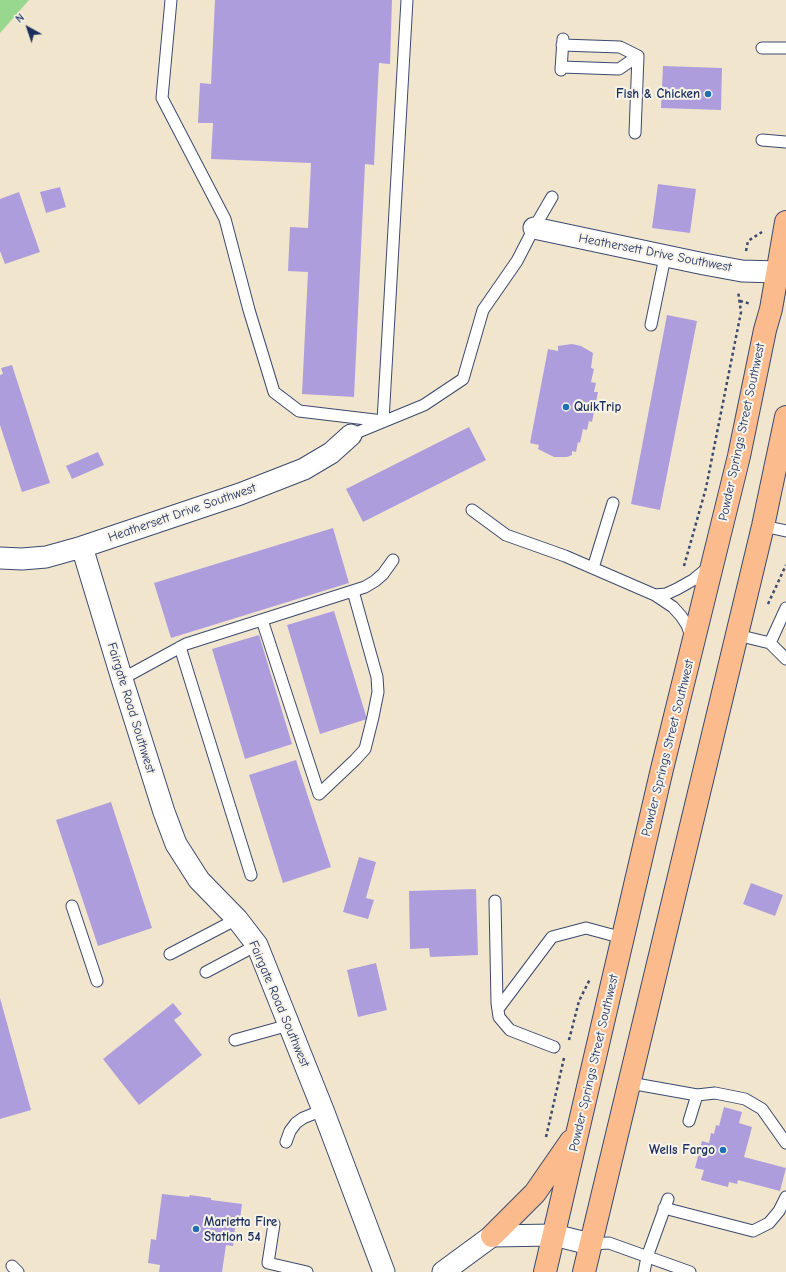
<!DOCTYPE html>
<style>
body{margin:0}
#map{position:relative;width:786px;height:1272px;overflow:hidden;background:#f1e6cd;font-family:"Comic Neue",sans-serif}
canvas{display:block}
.north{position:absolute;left:8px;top:8px;width:40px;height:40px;-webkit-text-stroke:3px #f7f3e8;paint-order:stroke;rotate:320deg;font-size:11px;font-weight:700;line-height:16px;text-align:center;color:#1b2f5e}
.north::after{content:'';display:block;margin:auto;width:14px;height:18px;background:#1b2f5e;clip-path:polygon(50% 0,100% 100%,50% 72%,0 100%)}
</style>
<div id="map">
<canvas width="786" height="1272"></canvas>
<div class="north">N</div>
</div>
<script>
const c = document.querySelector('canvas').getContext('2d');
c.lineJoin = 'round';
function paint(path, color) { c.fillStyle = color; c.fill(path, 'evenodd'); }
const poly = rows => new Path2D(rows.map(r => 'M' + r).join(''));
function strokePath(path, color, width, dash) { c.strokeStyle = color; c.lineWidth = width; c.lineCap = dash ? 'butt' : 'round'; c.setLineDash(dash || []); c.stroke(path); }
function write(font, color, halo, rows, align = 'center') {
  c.font = font + ' "Comic Neue",sans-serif'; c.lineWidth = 4; c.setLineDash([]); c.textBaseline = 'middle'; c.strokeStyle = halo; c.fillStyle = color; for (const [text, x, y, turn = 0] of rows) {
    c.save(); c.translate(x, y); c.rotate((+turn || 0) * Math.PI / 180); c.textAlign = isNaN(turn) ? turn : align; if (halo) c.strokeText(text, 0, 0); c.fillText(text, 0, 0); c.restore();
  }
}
const green = poly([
 [0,0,29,0,0,33]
]);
const building = poly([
 [215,0,392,0,390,64,379,63,374,165,365,164,354,397,302,394,308,272,288,271,290,227,308,228,311,163,211,159,213,123,198,123,200,83,211,84],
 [663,66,722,68,721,110,661,108],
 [658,184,696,189,690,233,652,228],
 [60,187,66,207,46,213,40,192],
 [19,192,40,252,5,264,0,251,0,199],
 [667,315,697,321,660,510,631,504],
 [572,344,581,346,593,353,591,368,594,369,591,382,596,383,594,392,598,392,592,422,589,421,587,430,583,429,580,443,578,442,576,452,572,451,572,455,567,457,554,457,538,449,539,445,530,443,548,349,558,351,558,346],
 [12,365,50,483,22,492,0,425,0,375,3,374,1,368],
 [469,427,486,460,363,522,346,489],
 [98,452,104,465,72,479,66,466],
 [333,528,349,583,171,638,154,583],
 [334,611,367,719,320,734,287,625],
 [259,635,292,744,245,759,212,649],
 [296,760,331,867,283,883,249,775],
 [111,802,152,928,98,946,56,820],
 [359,857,376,862,366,898,374,900,368,919,343,912],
 [751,883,783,895,775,916,743,904],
 [476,889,478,955,430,957,429,948,410,949,409,891],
 [376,963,387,1010,358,1017,347,970],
 [0,998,31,1110,0,1119],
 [173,1003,182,1014,174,1020,202,1055,139,1105,103,1059],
 [724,1107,742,1112,739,1123,752,1127,744,1157,786,1168,780,1191,738,1180,737,1184,729,1182,728,1187,701,1180,704,1170,695,1168,702,1141,709,1143,711,1133,714,1134,716,1125,719,1126],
 [162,1194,189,1197,190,1195,211,1198,211,1200,242,1204,240,1219,236,1219,233,1246,226,1245,222,1272,159,1272,160,1265,148,1263,151,1239,156,1240]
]);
const path = poly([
 [746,251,748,241,762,232],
 [740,301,751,304],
 [684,566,706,488,741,312,738,291],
 [768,604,786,565],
 [569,1040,579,1001,590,979],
 [546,1137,564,1058]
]);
const lane = poly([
 [171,0,162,98,225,219,249,310,274,392,299,411,383,421,407,0],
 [562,45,620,47,638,56],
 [762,48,786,48],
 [561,67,619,69,638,56],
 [561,70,563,39],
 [635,133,638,56],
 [762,140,786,142],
 [651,325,665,257],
 [351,435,424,405,463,379,483,310,517,261,534,228,552,197],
 [472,510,506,535,565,556,655,595,673,607,681,616,687,625,691,636],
 [763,526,786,531],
 [593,568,613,503],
 [655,595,666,594,677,589,693,580,710,566],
 [262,620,319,794,355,760,365,749,373,717,378,692,377,677,353,591],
 [737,635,770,643,786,659],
 [770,643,786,608],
 [180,647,251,875],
 [122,679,186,644,365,587,375,581,383,574,393,560],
 [495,901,497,1003,499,1017,510,1030,554,1047],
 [72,906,97,981],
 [170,954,237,919],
 [206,972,257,945],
 [498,1009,552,937,586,928,623,938],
 [235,1040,289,1025],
 [630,1083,697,1095,715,1093,745,1099,762,1109,786,1143],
 [689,1121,697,1095],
 [286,1142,290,1131,296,1123,303,1118,323,1110],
 [664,1208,753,1231,769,1223,779,1211,786,1197],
 [274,1224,268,1263,307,1272],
 [590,1244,609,1243,690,1272],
 [12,1266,18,1272],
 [644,1272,647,1257,668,1199]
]);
const street = poly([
 [534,228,704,264,742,271,778,272],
 [82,547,122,679,164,812,176,844,199,880,237,919,257,945,323,1110,384,1272],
 [0,558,22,559,46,557,82,547,240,494,304,469,331,453,351,435],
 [443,1272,492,1236,554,1235,590,1244]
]);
const primary = poly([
 [492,1236,535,1193,571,1141],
 [545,1272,662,769,739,456,765,330,771,309,786,222],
 [584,1272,763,526,786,417]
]);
const markers = [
 [708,94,4,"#1f6fb2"],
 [566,407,4,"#1f6fb2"],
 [723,1150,4,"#1f6fb2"],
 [196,1229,4,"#1f6fb2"]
];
const poiNames = [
 ["Fish & Chicken",700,94],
 ["QuikTrip",574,407,"left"],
 ["Wells Fargo",715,1150],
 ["Marietta Fire",204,1222,"left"],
 ["Station 54",204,1237,"left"]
];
const streetNames = [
 ["Heathersett Drive Southwest",655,253,11],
 ["Powder Springs Street Southwest",742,432,-78],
 ["Heathersett Drive Southwest",182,513,-19],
 ["Fairgate Road Southwest",131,708,73],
 ["Powder Springs Street Southwest",668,748,-76],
 ["Fairgate Road Southwest",279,1004,67],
 ["Powder Springs Street Southwest",594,1063,-77]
];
paint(green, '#98d88e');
paint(building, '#ae9ddd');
strokePath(lane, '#3b4a6f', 13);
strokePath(street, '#3b4a6f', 23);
strokePath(primary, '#3b4a6f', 24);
strokePath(path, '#3b4a6f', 2.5, [3, 3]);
strokePath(lane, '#fff', 11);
strokePath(street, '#fff', 21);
strokePath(primary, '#fbbb8c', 22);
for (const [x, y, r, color] of markers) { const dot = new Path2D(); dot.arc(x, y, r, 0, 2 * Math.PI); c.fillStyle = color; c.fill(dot); strokePath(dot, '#f7f3e8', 1.5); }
write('bold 13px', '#1b2f5e', '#f7f3e8', poiNames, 'right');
write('13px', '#1b2f5e', '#f7f3e8', streetNames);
</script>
